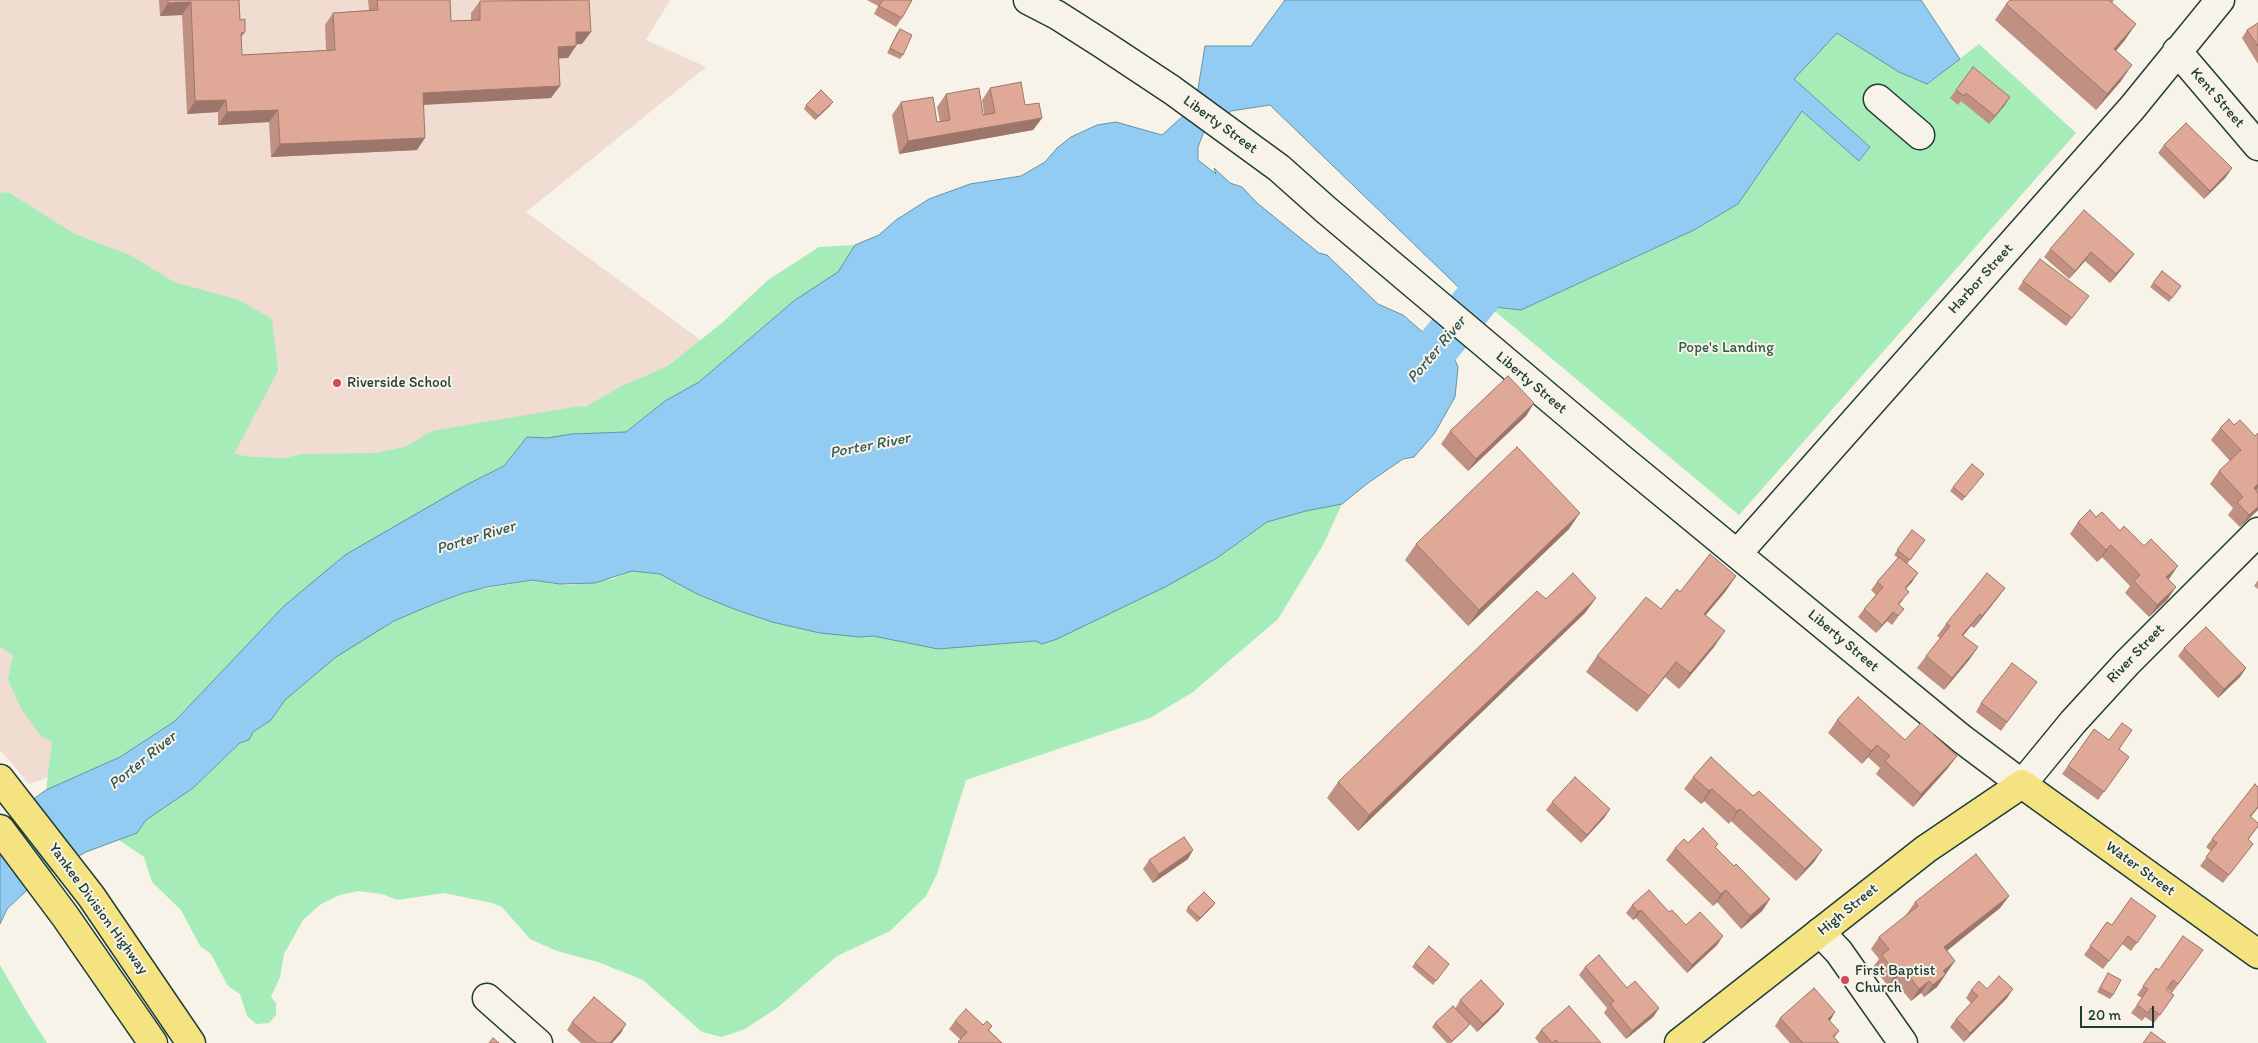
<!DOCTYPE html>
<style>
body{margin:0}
#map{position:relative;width:2258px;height:1043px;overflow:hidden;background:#f7f3e8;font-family:Itim,sans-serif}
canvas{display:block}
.scale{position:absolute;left:2080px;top:1006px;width:74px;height:22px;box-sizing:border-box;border:2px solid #1f3d34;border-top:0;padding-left:6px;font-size:15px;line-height:18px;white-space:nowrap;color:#1f3d34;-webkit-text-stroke:4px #f7f3e8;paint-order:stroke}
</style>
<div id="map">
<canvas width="2258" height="1043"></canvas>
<div class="scale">20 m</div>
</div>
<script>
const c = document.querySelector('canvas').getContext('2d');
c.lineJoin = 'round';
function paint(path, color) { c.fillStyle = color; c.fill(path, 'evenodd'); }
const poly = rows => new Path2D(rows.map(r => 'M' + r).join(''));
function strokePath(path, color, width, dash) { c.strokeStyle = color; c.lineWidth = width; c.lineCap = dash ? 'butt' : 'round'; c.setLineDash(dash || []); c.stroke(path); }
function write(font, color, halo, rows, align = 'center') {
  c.font = font + ' Itim,sans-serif'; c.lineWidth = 4; c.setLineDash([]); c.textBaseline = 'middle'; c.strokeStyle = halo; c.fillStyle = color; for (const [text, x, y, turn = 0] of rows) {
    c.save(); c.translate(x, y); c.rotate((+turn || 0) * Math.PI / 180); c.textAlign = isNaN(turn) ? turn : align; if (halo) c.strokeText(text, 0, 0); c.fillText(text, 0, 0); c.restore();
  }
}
const built = poly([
 [0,0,670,0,646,40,706,67,526,212,717,352,96,761,29,784,0,750]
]);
const green = poly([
 [1837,33,1899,72,1927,84,1979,44,2076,133,1739,515,1490,307,1521,310,1694,230,1738,204,1802,111,1860,161,1870,147,1793,79],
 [8,192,73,233,132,256,174,282,239,300,272,319,278,371,234,454,251,457,285,458,301,454,375,453,405,447,432,431,580,406,585,407,622,386,668,366,723,322,768,280,819,247,855,245,839,272,795,300,699,382,665,401,626,432,572,434,547,438,527,437,504,466,468,484,284,606,175,721,120,757,46,790,52,742,41,736,22,710,8,680,13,655,0,647,0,193],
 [1342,504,1323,545,1278,619,1193,692,1150,718,966,780,937,874,926,896,890,931,837,956,777,1008,745,1029,722,1037,702,1032,643,980,598,962,557,951,530,939,502,907,492,903,444,893,397,900,382,894,358,891,340,895,321,904,303,920,284,954,280,977,271,997,276,1003,276,1015,269,1023,256,1024,247,1016,240,994,228,986,211,954,200,946,181,910,152,882,144,857,119,840,137,833,146,820,193,788,241,743,249,740,253,732,271,720,285,700,319,669,348,648,381,628,415,611,472,591,532,580,568,585,590,583,613,579,632,571,660,574,697,594,734,609,772,622,811,631,860,637,873,636,938,649,1035,641,1042,644,1217,558,1267,522,1306,511],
 [0,965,26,1010,47,1043,0,1043]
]);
const water = poly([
 [1285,0,1921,0,1960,59,1927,84,1899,72,1837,33,1794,79,1870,147,1859,161,1802,111,1738,204,1694,230,1521,310,1477,305,1270,105,1231,111,1225,119,1208,128,1203,134,1198,147,1198,160,1216,174,1214,168,1230,183,1242,187,1257,203,1319,253,1327,255,1378,304,1403,315,1455,360,1458,367,1455,397,1434,434,1414,457,1403,459,1368,483,1342,504,1306,511,1267,522,1217,558,1165,587,1057,639,1042,644,1035,641,938,649,873,636,860,637,820,633,772,622,734,609,697,594,660,574,632,571,595,583,560,584,532,580,487,587,464,593,436,603,394,621,336,657,285,700,271,720,253,732,249,740,240,743,193,788,146,820,137,833,86,852,42,876,7,909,0,924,0,823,46,790,120,757,175,721,284,606,345,555,468,484,504,466,527,437,547,438,572,434,626,432,665,401,699,382,795,300,838,272,855,245,879,235,896,220,929,199,970,184,1021,176,1045,162,1057,148,1071,137,1097,125,1116,122,1162,135,1183,116,1184,107,1192,102,1198,89,1205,46,1251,46,1285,0]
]);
const river = poly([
 [1401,392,1512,256]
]);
const minor = poly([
 [1028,0,1057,15,1104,45,1172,90,1279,168,1325,209,1618,456,1962,739,2022,784,2073,722,2127,663,2258,532],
 [2177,51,2258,146],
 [1878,99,1920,135],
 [1737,554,2132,108,2220,0],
 [1820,932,1839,952,1903,1043],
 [487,998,538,1043]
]);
const major = poly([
 [1679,1043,1926,849,2022,784,2258,954]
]);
const highway = poly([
 [0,779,91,896,191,1043],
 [0,829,65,916,153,1043]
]);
const wall = poly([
 [159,0,239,0,240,20,245,32,241,38,242,55,326,50,325,25,333,13,369,10,368,0,450,0,451,21,471,20,471,13,480,1,582,44,576,44,568,58,559,58,551,98,424,105,417,150,271,157,269,122,218,125,218,112,187,114,182,15,160,16],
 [867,0,912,0,902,18,896,27,874,14,878,6],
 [2114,0,2112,3,2125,40,2116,51,2121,81,2096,110,1995,20,2006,4],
 [2258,23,2258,64,2242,38,2247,30],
 [900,29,903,55,900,59,887,53,897,33],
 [990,88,1025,105,1042,118,1033,130,899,154,892,115,901,102,937,122,940,122,937,107,946,94,983,115,984,114,982,100],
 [1956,90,2005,105,1989,124,1961,101,1958,105,1950,98],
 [806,105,830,106,815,120,804,109],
 [2164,145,2226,177,2204,199,2158,153],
 [2050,249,2134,254,2128,262,2110,283,2085,261,2069,279,2044,257],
 [2162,271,2181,286,2169,302,2150,287],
 [2023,281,2089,296,2066,326,2018,289],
 [1534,403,1526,416,1468,471,1441,444,1450,431],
 [2234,425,2255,436,2258,433,2258,510,2240,527,2228,515,2233,508,2210,484,2219,471,2230,461,2211,440,2220,428],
 [1984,474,1962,501,1950,491,1953,487],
 [2096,517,2168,579,2167,600,2149,617,2125,593,2130,586,2102,557,2097,562,2070,534,2078,522],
 [1569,529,1468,626,1405,560,1416,544],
 [1912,530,1925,540,1907,564,1912,582,1905,589,1903,600,1899,605,1898,617,1892,625,1887,621,1876,633,1858,617,1864,609,1876,595,1871,590,1877,582,1898,558,1894,555],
 [1736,576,1725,592,1706,615,1714,647,1679,689,1665,677,1637,712,1586,672,1597,656,1661,609,1680,592],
 [2258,580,2258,589,2254,586],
 [2005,588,1996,600,1974,628,1971,626,1963,636,1978,647,1969,660,1944,690,1917,668,1926,656,1940,638,1937,636,1946,624],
 [1596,598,1585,613,1358,831,1327,798,1338,782,1546,599],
 [2184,648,2246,668,2240,677,2218,698,2178,656],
 [2031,690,2001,731,1976,712,1981,703],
 [1837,720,1905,740,1948,768,1913,807,1876,774,1880,768,1868,757,1862,764,1828,733],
 [2094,729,2129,757,2098,800,2062,774],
 [1711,757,1814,862,1796,881,1731,821,1729,824,1704,801,1701,804,1684,789,1693,777],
 [2258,787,2258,808,2251,817,2258,827,2248,840,2253,844,2223,883,2200,866,2211,851,2206,847,2212,839],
 [1552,802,1610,809,1604,818,1581,843,1546,810],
 [1688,843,1718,844,1715,848,1734,866,1770,899,1762,911,1741,929,1717,902,1713,906,1666,860,1675,848],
 [1188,859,1153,883,1143,869,1149,860],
 [2009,896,2000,908,1947,951,1955,961,1937,987,1924,997,1921,993,1911,1001,1894,981,1888,986,1873,967,1879,959,1871,949,1879,937,1906,915,1915,902],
 [1215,903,1212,907,1197,922,1186,911,1188,907],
 [1632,905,1669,912,1686,925,1717,945,1687,973,1636,918,1633,920,1626,913],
 [2156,916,2131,951,2122,944,2103,969,2084,955,2107,922,2112,925],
 [2203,950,2172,993,2167,989,2166,990,2174,995,2154,1023,2145,1017,2142,1021,2131,1013,2142,998,2137,995,2156,968,2159,970],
 [1415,963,1446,968,1433,985,1412,967],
 [1585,967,1627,988,1659,1008,1653,1017,1626,1039,1604,1013,1607,1008,1579,975],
 [2108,973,2113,995,2110,999,2097,992],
 [1987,989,2007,998,1964,1042,1950,1027,1956,1019,1971,1003,1966,998,1971,990],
 [1460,1000,1504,1004,1498,1012,1477,1032,1470,1024,1467,1028,1451,1043,1447,1043,1432,1027,1435,1023,1455,1009],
 [1780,1018,1829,1021,1839,1031,1834,1038,1839,1043,1790,1043,1775,1026],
 [955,1021,992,1026,989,1030,1002,1043,958,1043,961,1040,949,1029],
 [572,1022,621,1033,612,1043,581,1043,567,1030],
 [1541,1030,1601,1043,1539,1043,1535,1038]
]);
const shadedWall = poly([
 [191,2,182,15,160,16,168,3],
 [2136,24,2125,40,2103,65,2114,49],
 [576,32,591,32,582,44,567,45],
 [576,46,568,58,549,59,558,47],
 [2132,65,2121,81,2096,110,2107,94],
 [560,86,551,98,415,105,423,93],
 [2010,97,2005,105,1989,124,1995,116],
 [226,100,218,112,187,114,195,101],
 [833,102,830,106,815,120,818,116],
 [278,110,269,122,218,125,227,112],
 [1042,118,1033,130,899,154,908,141],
 [425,138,417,150,271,157,280,144],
 [2232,168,2226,177,2204,199,2210,191],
 [2091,252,2085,261,2069,279,2075,271],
 [2134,254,2128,262,2110,283,2116,274],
 [1534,403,1526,416,1468,471,1476,459],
 [2258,484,2258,487,2255,491,2254,488],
 [2258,507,2258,510,2256,512,2240,527,2249,515],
 [1580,513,1569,529,1468,626,1479,610],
 [2111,545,2102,557,2097,562,2106,550],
 [2178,566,2169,579,2158,589,2166,577],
 [1918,573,1912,582,1899,597,1905,588],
 [1736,576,1725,592,1693,630,1704,614],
 [2176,587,2167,600,2149,617,2157,605],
 [2005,588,1996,600,1974,628,1982,616],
 [1596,598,1585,613,1358,831,1369,815],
 [1893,612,1887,621,1876,633,1882,625],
 [1980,614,1971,626,1953,647,1962,635],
 [1725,631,1714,647,1679,689,1690,673],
 [1978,647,1969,660,1944,690,1952,678],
 [1676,662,1665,677,1637,712,1649,696],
 [2246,668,2240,677,2218,698,2224,689],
 [1877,745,1868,757,1862,764,1871,751],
 [1957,756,1948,768,1913,807,1921,794],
 [1712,789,1704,801,1701,804,1709,791],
 [1610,809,1604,818,1581,843,1587,835],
 [1740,809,1731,821,1729,824,1737,811],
 [1193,850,1188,859,1153,883,1159,874],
 [1822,850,1814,862,1796,881,1805,869],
 [1726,890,1717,902,1713,906,1721,894],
 [2009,896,2000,908,1935,960,1944,947],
 [1770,899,1762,911,1741,929,1750,916],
 [1215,903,1212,907,1197,922,1200,918],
 [1641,910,1636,918,1633,920,1638,912],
 [1723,936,1717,945,1687,973,1692,965],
 [1955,961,1946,973,1934,983,1943,971],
 [1903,968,1894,981,1888,986,1896,974],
 [1946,974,1937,987,1924,997,1933,985],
 [1929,981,1921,993,1911,1001,1919,989],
 [2013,989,2007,998,1964,1042,1970,1033],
 [1504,1004,1498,1012,1477,1032,1483,1024],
 [1659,1008,1653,1017,1626,1039,1632,1031],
 [1835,1012,1830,1021,1822,1027,1828,1019],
 [626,1024,621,1033,612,1043,610,1043]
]);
const building = poly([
 [168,0,239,0,240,20,245,19,245,32,241,33,242,55,335,50,333,13,378,10,377,0,450,0,451,21,480,20,480,1,589,0,591,32,576,32,576,46,558,47,560,86,423,93,425,138,280,144,278,110,227,112,226,100,195,101,191,2,168,3,168,0],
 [883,0,912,0,902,18,879,6,883,0],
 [2010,0,2111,0,2110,1,2136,24,2114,49,2132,65,2107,94,2006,4,2010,0],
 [2258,23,2258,46,2247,30,2258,23],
 [900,29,912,35,903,55,890,48,900,29],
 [1973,67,2010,97,1995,116,1966,93,1964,96,1956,90,1973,67],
 [1021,82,1025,105,1039,103,1042,118,908,141,901,102,933,97,937,122,950,120,946,94,979,88,983,115,995,113,990,88,1021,82],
 [821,90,833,102,818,116,806,105,821,90],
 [2186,123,2232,168,2210,191,2164,145,2186,123],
 [2084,210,2134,254,2116,274,2091,252,2075,271,2050,249,2084,210],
 [2040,259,2089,296,2072,318,2023,281,2040,259],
 [2162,271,2181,286,2172,298,2153,283,2162,271],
 [1508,376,1534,403,1476,459,1450,431,1508,376],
 [2229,419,2234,425,2240,420,2255,436,2258,433,2258,484,2254,488,2258,493,2258,507,2249,515,2237,502,2243,497,2219,471,2241,450,2220,428,2229,419],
 [1517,447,1580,513,1479,610,1416,544,1517,447],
 [1972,464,1984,474,1965,497,1953,487,1972,464],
 [2090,510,2096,517,2102,512,2120,531,2124,526,2144,546,2151,539,2178,566,2166,577,2176,587,2157,605,2134,581,2140,575,2111,545,2106,550,2078,522,2090,510],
 [1912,530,1925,540,1910,560,1897,550,1912,530],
 [1710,554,1736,576,1704,614,1725,631,1690,673,1676,662,1649,696,1597,656,1646,597,1661,609,1677,589,1680,592,1710,554],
 [1899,557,1918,573,1905,588,1909,592,1898,604,1904,609,1898,616,1893,612,1882,625,1864,609,1883,587,1877,582,1899,557],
 [1573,573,1596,598,1369,815,1338,782,1537,591,1546,599,1573,573],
 [1987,573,2005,588,1982,616,1980,614,1962,635,1978,647,1952,678,1926,656,1950,626,1946,624,1987,573],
 [2206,627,2246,668,2224,689,2184,648,2206,627],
 [2012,663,2037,682,2007,722,1981,703,2012,663],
 [1858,697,1905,740,1921,723,1957,756,1921,794,1885,761,1890,756,1877,745,1871,751,1837,720,1858,697],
 [2122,723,2132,730,2119,749,2129,757,2104,792,2068,766,2094,729,2109,740,2122,723],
 [1711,757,1753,796,1759,791,1822,850,1805,869,1740,809,1737,811,1712,789,1709,791,1693,777,1711,757],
 [1575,777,1610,809,1587,835,1552,802,1575,777],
 [2255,784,2258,787,2258,807,2250,816,2258,823,2258,826,2248,839,2253,844,2229,875,2206,857,2217,843,2212,839,2255,784],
 [1703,828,1718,844,1715,847,1734,866,1736,864,1770,899,1750,916,1726,890,1721,894,1675,848,1684,839,1688,843,1703,828],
 [1184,837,1193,850,1159,874,1149,860,1184,837],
 [1976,854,2009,896,1944,947,1955,961,1943,971,1946,974,1933,985,1929,981,1919,989,1903,968,1896,974,1882,955,1889,949,1879,937,1918,906,1915,902,1976,854],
 [1649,890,1669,912,1672,910,1686,925,1700,912,1723,936,1692,965,1641,910,1638,912,1632,905,1649,890],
 [1204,892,1215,903,1200,918,1188,907,1204,892],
 [2131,898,2156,916,2137,943,2128,936,2109,961,2090,946,2107,922,2112,925,2131,898],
 [2183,936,2203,950,2178,984,2173,980,2166,990,2174,995,2160,1015,2151,1008,2148,1013,2137,1005,2148,989,2143,986,2156,968,2159,970,2183,936],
 [1429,946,1449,964,1436,981,1415,963,1429,946],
 [1599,955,1627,988,1635,981,1659,1008,1632,1031,1610,1004,1614,1001,1585,967,1599,955],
 [2108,973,2121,980,2113,995,2100,988,2108,973],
 [1999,976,2013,989,1970,1033,1956,1019,1978,996,1971,990,1979,981,1987,989,1999,976],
 [1481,980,1504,1004,1483,1024,1460,1000,1481,980],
 [1814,988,1835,1012,1828,1019,1839,1031,1833,1036,1839,1043,1803,1043,1780,1018,1814,988],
 [594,997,626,1024,610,1043,597,1043,572,1022,594,997],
 [1453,1006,1470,1024,1452,1041,1435,1023,1453,1006],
 [1569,1006,1601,1043,1558,1043,1556,1040,1552,1043,1541,1030,1569,1006],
 [966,1009,983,1025,987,1021,992,1026,988,1030,1002,1043,959,1043,958,1042,967,1032,955,1021,966,1009],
 [2151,1032,2166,1043,2143,1043,2151,1032],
 [493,1038,499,1043,489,1043,493,1038]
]);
const markers = [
 [337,383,5,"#d1495b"],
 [1845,980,5,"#d1495b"]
];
const streetNames = [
 ["Kent Street",2217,98,49],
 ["Liberty Street",1220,125,36],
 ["Harbor Street",1981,279,-48],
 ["Liberty Street",1531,383,40],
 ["Liberty Street",1843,641,40],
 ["River Street",2136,654,-46],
 ["Water Street",2140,869,36],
 ["Yankee Division Highway",98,909,54],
 ["High Street",1848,910,-39]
];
const parkNames = [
 ["Pope's Landing",1726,348]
];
const poiNames = [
 ["Riverside School",347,383],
 ["First Baptist",1855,971],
 ["Church",1855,988]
];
const waterNames = [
 ["Porter River",1437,350,-50],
 ["Porter River",870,446,-11],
 ["Porter River",476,538,-17],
 ["Porter River",143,761,-39]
];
paint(built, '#f0dcd0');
paint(green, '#a6ecb8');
paint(water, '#92ccf2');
strokePath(water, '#6493a6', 1);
strokePath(river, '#92ccf2', 44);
strokePath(minor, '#1f3d34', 31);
strokePath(major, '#1f3d34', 31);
strokePath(highway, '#1f3d34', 31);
strokePath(minor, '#f7f3e8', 28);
strokePath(major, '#f5e382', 28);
strokePath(highway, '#f5e382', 28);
paint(wall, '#c09082');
paint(shadedWall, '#9c766a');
paint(building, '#dfa897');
strokePath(building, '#9c766a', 1);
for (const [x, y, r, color] of markers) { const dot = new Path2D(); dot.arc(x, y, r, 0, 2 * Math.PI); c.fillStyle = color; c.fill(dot); strokePath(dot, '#f7f3e8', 2); }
write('15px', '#1f3d34', '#f7f3e8', streetNames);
write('15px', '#335748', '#f7f3e8', parkNames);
write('15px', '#1f3d34', '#f7f3e8', poiNames, 'left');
write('italic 16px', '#365a5a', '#f7f3e8', waterNames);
</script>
